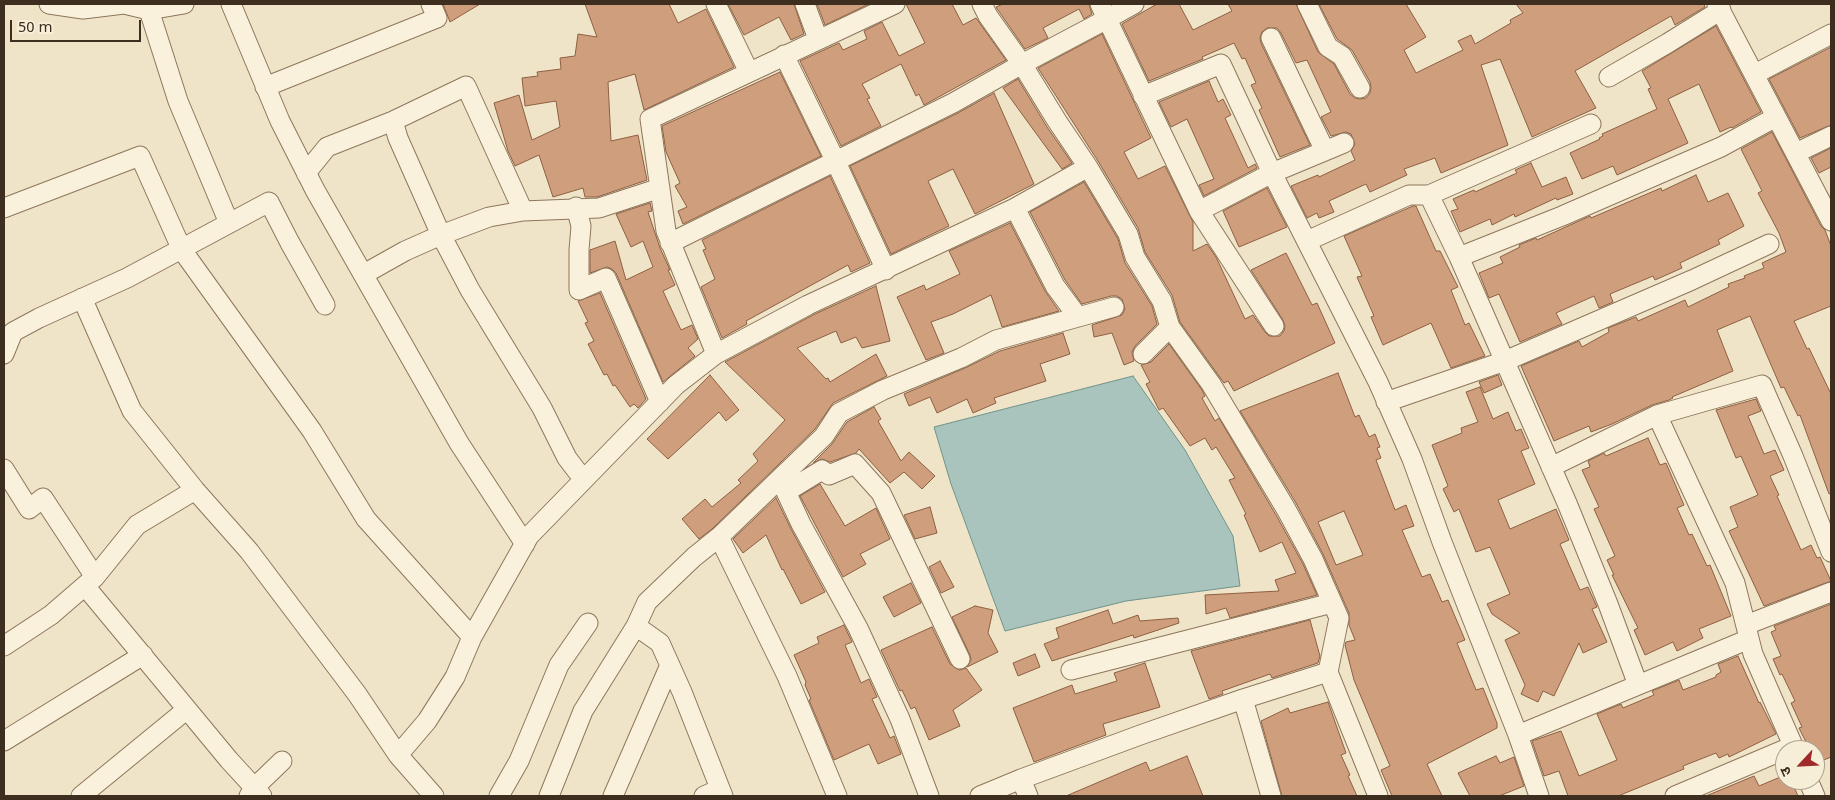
<!DOCTYPE html>
<meta charset="utf-8">
<style>
body{margin:0}
#map{position:relative;width:1835px;height:800px;overflow:hidden;background:#f0e4c8;font-family:Georgia,"Noto Sans Devanagari",serif}
canvas{display:block}
.frame{position:absolute;inset:0;border:5px solid #3d2e20;pointer-events:none}
.north{position:absolute;left:1775px;top:740px;width:50px;height:50px;box-sizing:border-box;background:#f7eed8;border:1px solid #ada18e;border-radius:50%;rotate:245deg;font-size:14px;font-weight:700;line-height:20px;text-align:center;color:#3d2e20}
.north::after{content:'';display:block;margin:auto;width:18px;height:22px;background:#9e2a2b;clip-path:polygon(50% 0,100% 100%,50% 72%,0 100%)}
.scale{position:absolute;left:10px;top:20px;width:131px;height:22px;box-sizing:border-box;border:2px solid #3d2e20;border-top:0;padding-left:6px;font-size:15px;line-height:18px;white-space:nowrap;color:#3d2e20;-webkit-text-stroke:4px #f7eed8;paint-order:stroke}
</style>
<div id="map">
<canvas width="1835" height="800"></canvas>
<div class="frame"></div>
<div class="north">उ</div>
<div class="scale">50 m</div>
</div>
<script>
const c = document.querySelector('canvas').getContext('2d');
c.lineJoin = 'round';
function paint(path, color) { c.fillStyle = color; c.fill(path, 'evenodd'); }
const poly = rows => new Path2D(rows.map(r => 'M' + r).join(''));
function strokePath(path, color, width, dash) { c.strokeStyle = color; c.lineWidth = width; c.lineCap = dash ? 'butt' : 'round'; c.setLineDash(dash || []); c.stroke(path); }
const water = poly([
 [1133,376,1185,450,1233,536,1240,586,1126,601,1005,631,951,484,934,427,1133,376]
]);
const building = poly([
 [443,4,480,4,450,22,443,4],
 [585,4,669,4,678,23,706,9,734,67,644,110,635,74,608,82,611,141,638,135,647,180,597,197,585,197,583,188,553,197,539,155,515,166,508,151,494,103,519,95,532,140,560,127,556,101,525,106,522,78,538,76,537,72,561,69,560,58,575,56,578,34,597,37,585,4],
 [728,4,794,4,804,34,791,40,779,17,744,35,728,4],
 [817,4,869,4,825,25,817,4],
 [906,4,952,4,963,25,976,18,1006,60,924,105,919,94,916,96,901,64,862,84,870,98,867,99,881,126,841,146,800,61,839,43,843,50,867,39,864,31,882,22,899,56,925,43,906,4],
 [1003,4,1089,4,1092,14,1084,19,1079,9,1043,28,1048,38,1025,49,998,10,996,7,1003,4],
 [1157,4,1179,4,1193,30,1232,11,1228,4,1296,4,1318,52,1334,64,1350,94,1355,98,1360,99,1366,98,1370,93,1371,88,1370,82,1352,50,1337,39,1319,4,1406,4,1426,37,1404,50,1416,73,1463,50,1458,41,1471,35,1475,44,1511,23,1510,20,1523,13,1516,4,1704,4,1705,7,1675,25,1671,16,1575,71,1596,108,1532,137,1500,59,1481,65,1508,145,1441,173,1435,158,1404,169,1407,175,1370,192,1366,184,1329,201,1334,212,1319,218,1317,213,1307,218,1291,186,1318,175,1319,177,1355,160,1351,151,1355,144,1351,134,1346,132,1331,136,1321,117,1331,112,1307,60,1296,63,1281,33,1277,28,1267,28,1262,32,1260,38,1261,43,1310,145,1280,157,1259,110,1262,108,1251,85,1256,83,1245,58,1242,59,1234,43,1202,57,1203,59,1149,81,1122,24,1157,4],
 [1716,26,1761,112,1732,128,1731,127,1720,132,1699,84,1668,99,1688,143,1617,175,1613,166,1582,179,1570,153,1600,139,1599,138,1603,136,1602,134,1657,109,1648,89,1651,88,1642,71,1716,26],
 [1102,34,1151,138,1124,152,1138,179,1165,166,1193,222,1193,251,1207,244,1216,257,1245,319,1253,315,1265,332,1269,336,1280,336,1284,331,1285,326,1283,320,1251,270,1286,253,1312,305,1317,303,1335,343,1234,391,1228,381,1224,383,1180,322,1172,295,1145,252,1138,228,1098,161,1038,68,1102,34],
 [1831,47,1831,125,1800,138,1769,79,1831,47],
 [780,72,821,156,683,224,678,211,687,207,675,186,680,183,666,152,662,126,780,72],
 [1018,79,1047,127,1072,163,1062,169,1003,88,1018,79],
 [1209,81,1218,102,1223,99,1231,115,1225,118,1248,168,1255,164,1257,168,1204,196,1199,185,1214,179,1187,119,1171,127,1159,102,1209,81],
 [994,93,1034,184,975,214,953,169,928,181,949,226,891,254,850,166,958,113,994,93],
 [1772,132,1821,226,1825,230,1831,246,1831,306,1794,321,1807,349,1809,348,1831,394,1831,493,1829,494,1800,415,1798,416,1784,387,1781,388,1750,316,1717,330,1733,371,1672,397,1673,398,1669,400,1652,405,1612,424,1591,432,1589,426,1554,441,1521,366,1579,341,1582,347,1609,332,1608,328,1636,317,1638,321,1685,300,1688,307,1729,287,1728,284,1745,278,1744,276,1764,268,1762,263,1786,252,1779,233,1758,193,1762,191,1741,149,1772,132],
 [1831,148,1831,167,1819,173,1811,158,1831,148],
 [1531,163,1542,187,1566,177,1573,194,1557,200,1556,198,1515,217,1514,214,1492,225,1490,219,1460,232,1451,211,1458,209,1453,199,1474,190,1475,192,1517,173,1515,170,1531,163],
 [1696,175,1708,202,1728,193,1744,226,1718,240,1720,244,1680,263,1682,268,1655,280,1653,276,1610,294,1613,302,1599,308,1594,296,1556,313,1562,324,1520,342,1499,294,1489,298,1479,273,1503,263,1500,257,1520,247,1519,245,1536,238,1537,240,1590,216,1591,218,1661,188,1662,191,1696,175],
 [830,176,870,263,851,272,848,265,746,321,747,324,722,338,701,287,715,279,703,250,706,249,702,240,830,176],
 [1084,182,1118,239,1125,263,1152,306,1157,324,1135,346,1132,352,1134,361,1124,365,1112,333,1094,337,1092,325,1122,315,1125,309,1122,299,1117,296,1111,296,1082,304,1065,280,1030,212,1084,182],
 [1267,188,1287,227,1239,247,1223,211,1267,188],
 [650,203,652,211,648,212,660,248,670,270,668,270,675,285,663,291,681,330,692,325,698,339,688,348,695,356,663,382,616,273,612,269,607,267,590,273,590,250,615,241,626,280,653,267,643,241,631,247,616,214,650,203],
 [1413,206,1416,206,1436,251,1440,251,1458,287,1451,290,1465,325,1469,323,1485,356,1451,368,1431,323,1383,345,1371,317,1374,316,1357,277,1362,276,1344,236,1413,206],
 [1010,223,1045,291,1059,311,1002,327,991,295,953,314,931,322,944,353,926,360,897,297,924,285,926,290,960,274,949,251,1010,223],
 [876,286,890,341,862,348,856,337,841,343,836,331,797,348,826,379,828,378,830,382,876,354,887,376,833,403,815,429,712,529,699,539,682,519,705,499,712,507,741,483,738,480,758,461,753,454,785,420,725,362,813,315,876,286],
 [600,293,646,399,638,408,634,404,630,407,615,385,613,386,607,374,604,375,588,344,594,341,585,323,588,322,578,301,600,293],
 [1063,333,1070,354,1040,364,1046,381,994,398,996,403,973,413,967,399,937,413,930,397,909,406,904,394,965,368,1000,351,1063,333],
 [1169,344,1202,390,1205,396,1202,398,1215,421,1219,418,1276,515,1303,564,1317,595,1230,618,1226,608,1206,614,1205,595,1279,591,1275,580,1296,573,1282,542,1260,552,1244,515,1246,514,1229,480,1235,478,1216,447,1212,450,1205,438,1190,446,1163,408,1159,410,1146,384,1150,382,1141,365,1151,362,1169,344],
 [1338,373,1355,417,1359,415,1369,437,1375,434,1380,447,1377,448,1381,458,1376,460,1395,510,1406,505,1414,526,1402,530,1422,577,1430,574,1442,602,1448,600,1465,640,1457,643,1476,690,1483,688,1497,723,1497,728,1427,764,1442,796,1392,796,1381,770,1390,766,1354,680,1345,645,1346,642,1355,640,1349,625,1349,613,1323,554,1296,503,1240,411,1338,373],
 [1344,511,1363,555,1336,565,1318,522,1344,511],
 [710,375,739,410,726,421,719,412,668,459,647,439,710,375],
 [1498,375,1502,385,1484,393,1479,382,1498,375],
 [1480,387,1493,419,1508,412,1516,431,1521,429,1529,448,1521,451,1535,484,1498,500,1510,529,1556,509,1569,540,1560,544,1580,590,1588,587,1597,607,1592,609,1607,642,1583,653,1579,643,1554,696,1543,691,1538,702,1521,694,1525,685,1505,640,1520,633,1492,614,1487,604,1510,594,1490,547,1476,552,1459,509,1454,512,1443,489,1448,486,1432,445,1462,433,1461,428,1478,422,1466,392,1480,387],
 [1756,399,1761,411,1748,416,1764,454,1775,450,1784,470,1770,476,1779,495,1777,496,1801,550,1811,545,1817,558,1820,557,1831,581,1764,606,1729,531,1738,527,1730,507,1758,495,1741,456,1736,458,1716,410,1756,399],
 [874,407,881,419,878,421,901,461,909,452,935,476,922,489,904,472,890,483,859,449,856,453,830,462,822,459,813,463,832,444,847,422,874,407],
 [1648,438,1660,465,1666,463,1684,505,1677,508,1689,535,1692,534,1707,566,1710,565,1731,616,1699,629,1703,638,1677,651,1673,642,1645,655,1634,630,1638,628,1612,575,1614,575,1607,560,1615,556,1594,509,1599,507,1582,470,1590,467,1588,461,1604,453,1606,456,1648,438],
 [820,484,845,526,876,508,890,539,860,554,866,564,843,577,800,496,820,484],
 [776,498,791,529,825,592,801,604,783,569,782,570,766,535,743,553,733,539,776,498],
 [930,507,937,533,915,539,904,515,930,507],
 [940,561,954,587,941,593,929,567,940,561],
 [911,583,921,603,894,617,883,597,911,583],
 [1831,604,1831,757,1817,763,1815,757,1815,750,1812,750,1810,745,1808,746,1799,728,1802,727,1791,703,1795,701,1782,674,1780,675,1773,659,1781,656,1771,632,1776,630,1774,626,1831,604],
 [975,606,993,610,988,633,998,652,967,667,971,660,970,655,952,617,975,606],
 [1108,610,1113,624,1138,615,1140,621,1178,618,1179,623,1134,638,1133,635,1052,661,1044,644,1059,638,1056,628,1108,610],
 [1310,620,1320,656,1318,663,1272,678,1270,674,1222,691,1223,694,1209,699,1191,651,1310,620],
 [844,625,852,642,845,645,861,683,869,679,877,697,872,699,890,738,894,736,901,754,878,764,869,744,834,760,809,700,811,699,805,685,806,682,794,655,819,643,817,637,844,625],
 [932,627,950,664,959,670,966,668,982,690,953,710,960,726,929,740,915,707,911,709,902,690,900,691,881,650,932,627],
 [1035,654,1040,667,1018,676,1013,663,1035,654],
 [1738,656,1759,703,1760,702,1776,734,1729,757,1728,754,1719,758,1716,753,1683,766,1684,769,1618,796,1568,796,1559,771,1544,776,1532,741,1561,731,1579,776,1617,760,1597,714,1621,704,1623,708,1654,695,1652,691,1679,680,1683,690,1716,677,1716,675,1721,672,1718,664,1738,656],
 [1145,663,1160,707,1103,724,1106,735,1034,762,1013,708,1072,685,1075,694,1117,681,1114,673,1145,663],
 [1328,702,1346,753,1341,755,1350,775,1348,776,1357,796,1282,796,1261,721,1288,708,1290,713,1328,702],
 [1187,756,1203,796,1066,796,1146,762,1150,771,1187,756],
 [1496,756,1500,763,1514,757,1524,786,1499,796,1470,796,1458,773,1496,756],
 [1785,775,1785,780,1791,780,1798,796,1706,796,1754,776,1759,786,1785,775]
]);
const minor = poly([
 [49,4,83,9,124,4,149,10,184,4],
 [145,4,149,10,178,101,229,223],
 [231,4,280,121,315,190,459,443,525,544],
 [716,4,749,72],
 [805,4,818,39],
 [982,4,988,16,1022,64,1057,121,1088,167,1128,234,1135,257,1162,301,1170,327,1211,384,1286,509,1313,559,1339,618,1328,672,1378,796],
 [1100,4,1107,19,1134,4],
 [1307,4,1328,47,1342,56,1360,88],
 [1717,4,1831,221],
 [1271,38,1325,151],
 [784,55,835,160,886,270],
 [1755,74,1831,34],
 [1609,77,1668,43,1721,10],
 [265,87,437,18,431,4],
 [1143,96,1221,64,1272,173,1378,382,1412,459,1442,542,1518,735,1539,796],
 [393,121,398,138,441,235,470,290,542,408,567,458,583,479],
 [1796,153,1831,136],
 [306,173,327,147,393,121,466,86,523,211],
 [1429,195,1459,257,1567,503,1608,604,1638,685],
 [576,207,581,226,579,250,579,290,606,278,660,402],
 [4,208,140,156,182,250,312,431,366,519,472,637],
 [1015,208,1055,286,1078,317],
 [1199,211,1272,173,1344,143],
 [1307,241,1409,195,1429,195,1591,124],
 [670,243,953,103,1022,64,1107,19,1199,211,1274,326],
 [1459,257,1562,216,1721,147,1776,117],
 [364,274,405,251,441,235,489,217,523,211,599,208,660,188],
 [82,298,132,411,195,490,249,551,357,694,398,755,434,796],
 [4,354,13,332,39,318,127,278,269,202,290,243,325,305],
 [716,354,666,231,650,119,895,4],
 [1143,354,1170,327],
 [1386,402,1505,361,1692,280,1769,244],
 [1657,415,1735,583,1753,654,1795,750],
 [1551,467,1657,415,1762,385,1793,456,1831,552],
 [4,469,29,509,43,498,95,577],
 [780,479,801,524,858,628,900,719,929,796],
 [786,492,822,470,829,475,855,464,881,493,960,659],
 [719,537,787,676,837,796],
 [85,586,229,760,262,796],
 [1746,625,1831,592],
 [636,626,660,643,682,692,723,796],
 [4,646,51,615,95,577,137,525,195,490],
 [1071,670,1332,603],
 [1243,699,1271,796],
 [1518,735,1749,639],
 [4,741,143,655],
 [398,755,427,721,455,677,472,637,529,536,676,385,716,354,808,305,1015,208,1088,167],
 [1021,779,1028,796],
 [1808,780,1815,796],
 [81,796,186,710],
 [249,796,254,788,282,761],
 [499,796,519,761,559,665,588,623],
 [549,796,583,711,636,626,647,602,694,557,719,537,824,436,839,413,883,390,961,358,996,340,1114,307],
 [613,796,670,665],
 [704,796,720,789],
 [980,796,1021,779,1143,734,1243,699,1328,672],
 [1675,796,1793,746]
]);
paint(water, '#a9c4bc');
strokePath(water, '#6f938a', 1);
paint(building, '#cf9f7d');
strokePath(building, '#8d5f41', 1);
strokePath(minor, '#8d765c', 21);
strokePath(minor, '#faf1dc', 19);
</script>
